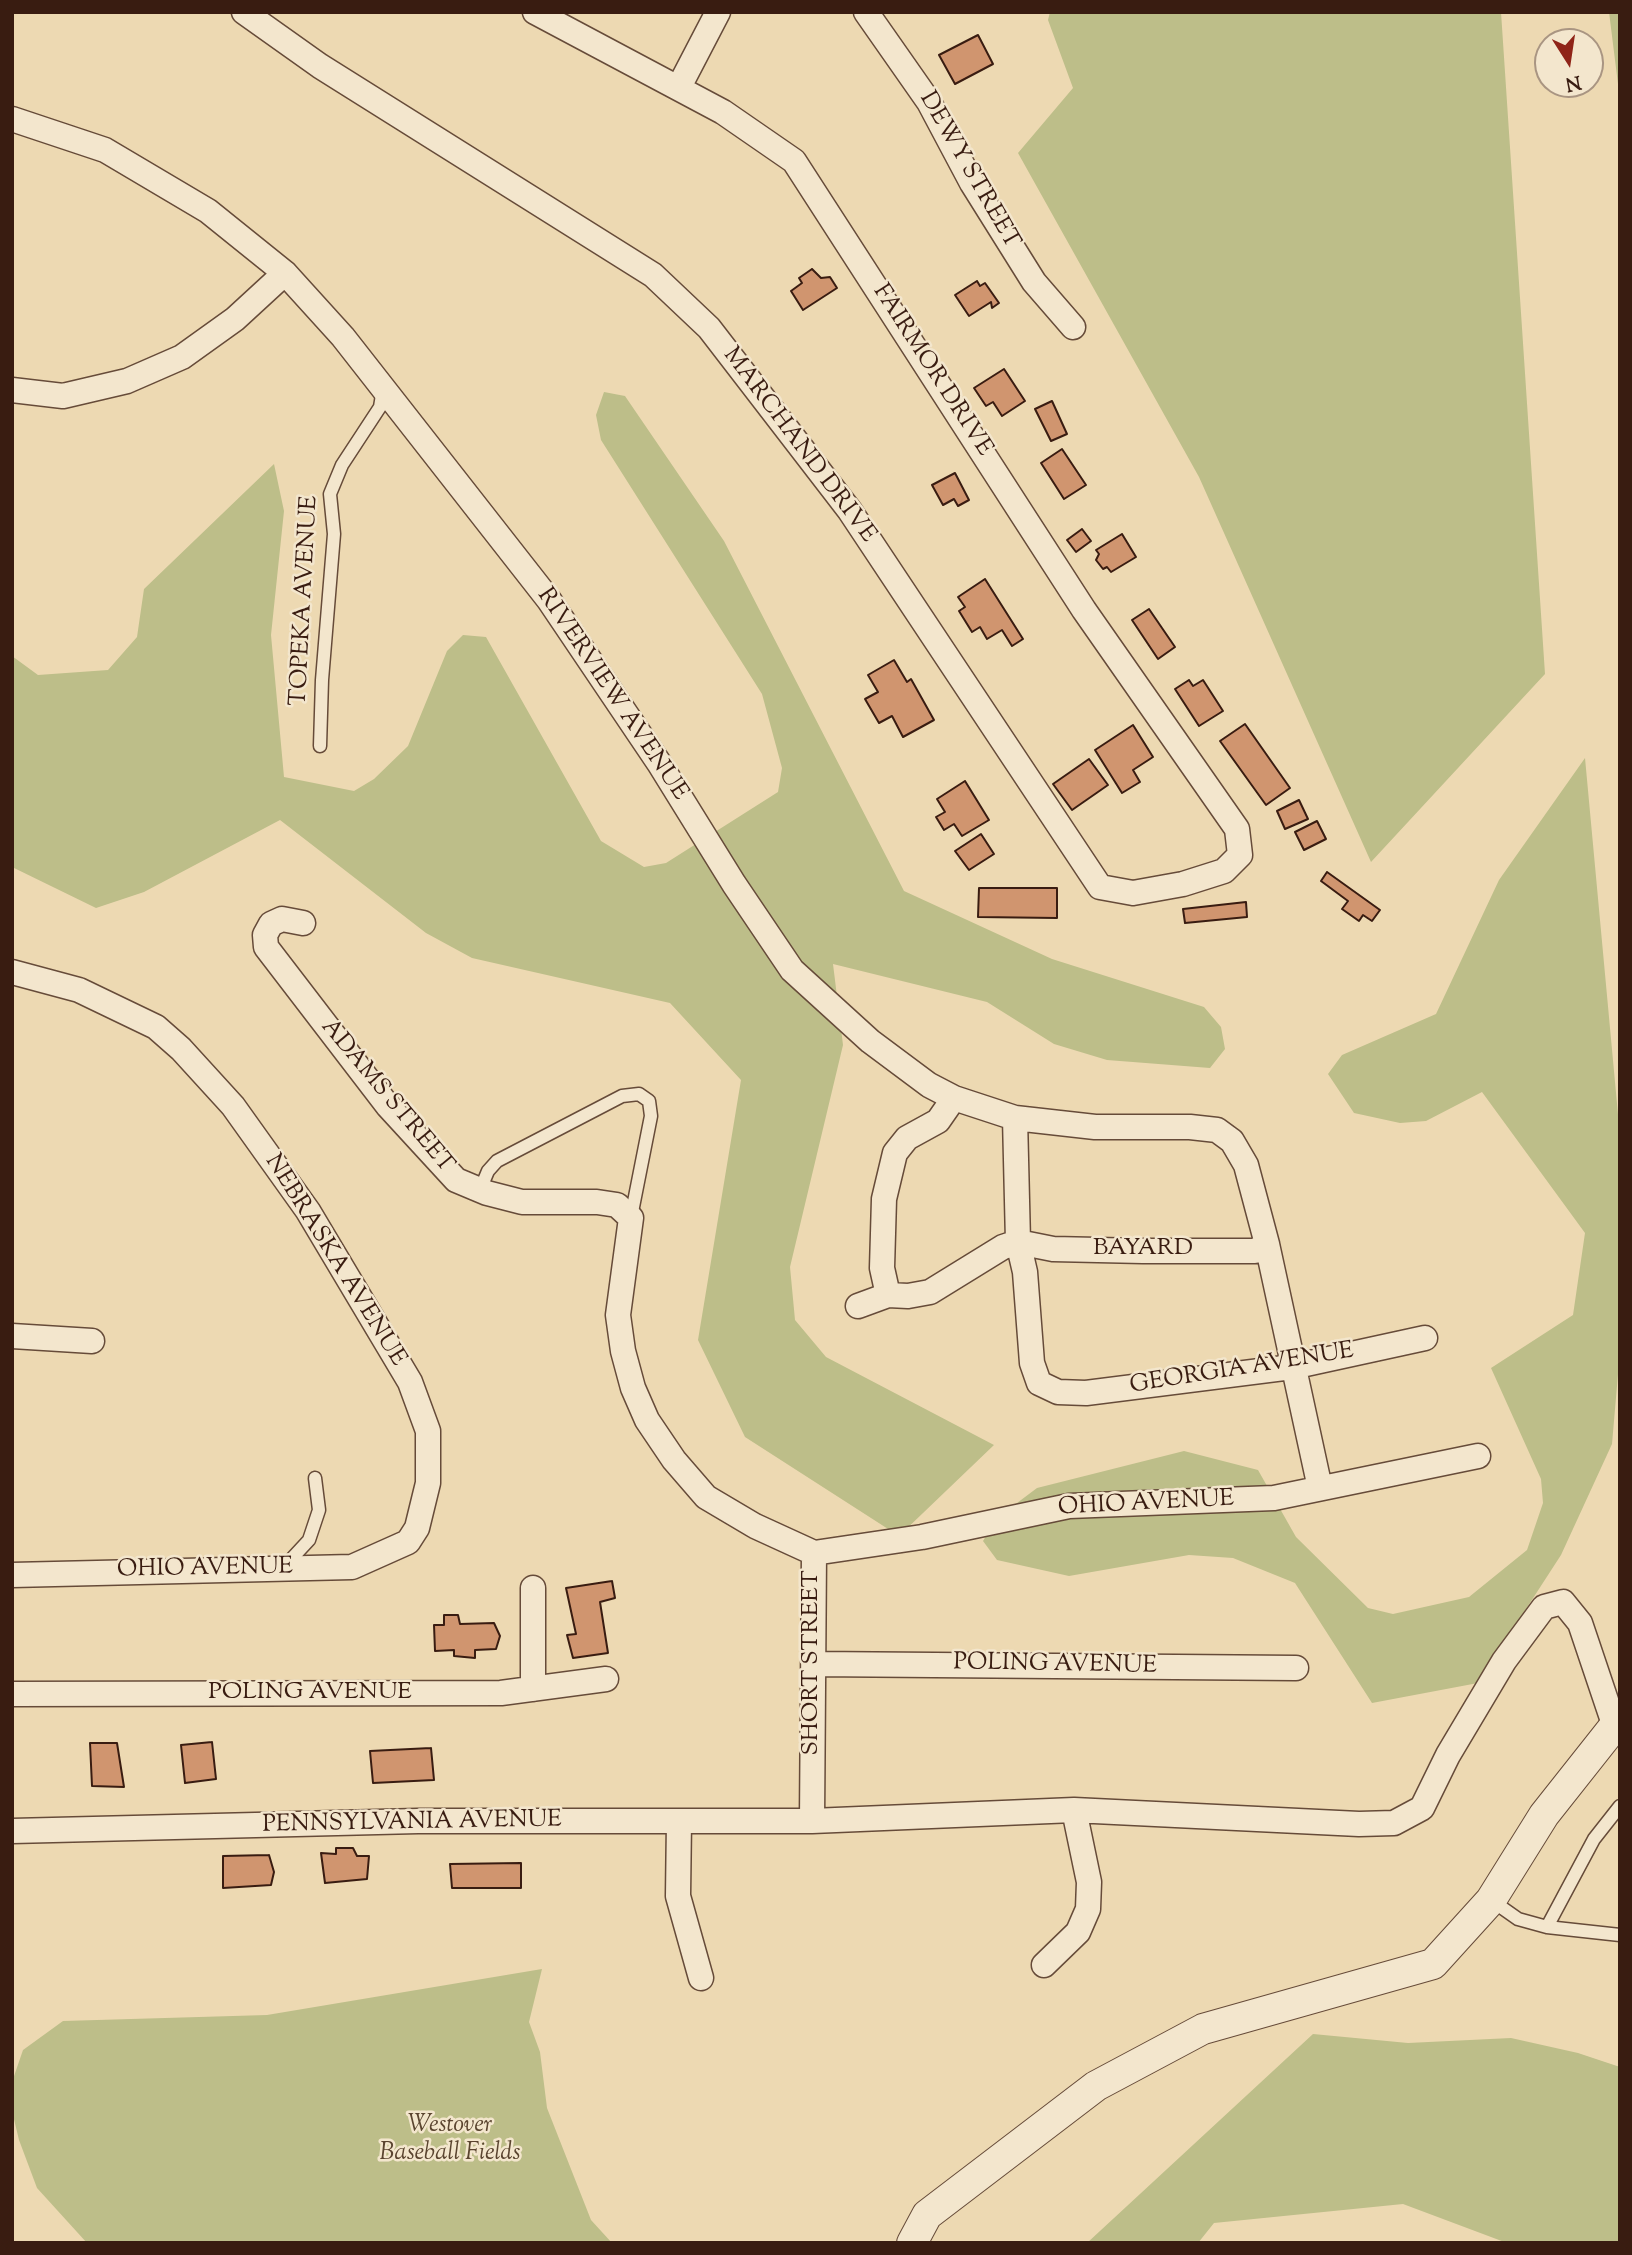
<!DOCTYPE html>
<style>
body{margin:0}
#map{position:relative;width:1632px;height:2255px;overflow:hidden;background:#edd9b2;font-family:"Sorts Mill Goudy",serif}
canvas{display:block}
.frame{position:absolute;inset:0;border:14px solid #391c11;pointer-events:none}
.north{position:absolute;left:1534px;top:28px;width:70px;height:70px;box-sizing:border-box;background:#f3e6cd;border:2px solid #a99582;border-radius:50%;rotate:168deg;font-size:19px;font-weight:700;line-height:28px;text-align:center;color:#391c11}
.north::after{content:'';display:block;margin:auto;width:24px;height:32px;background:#8f2418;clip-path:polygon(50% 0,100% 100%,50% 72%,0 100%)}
</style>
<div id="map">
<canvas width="1632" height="2255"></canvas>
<div class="frame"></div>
<div class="north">N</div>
</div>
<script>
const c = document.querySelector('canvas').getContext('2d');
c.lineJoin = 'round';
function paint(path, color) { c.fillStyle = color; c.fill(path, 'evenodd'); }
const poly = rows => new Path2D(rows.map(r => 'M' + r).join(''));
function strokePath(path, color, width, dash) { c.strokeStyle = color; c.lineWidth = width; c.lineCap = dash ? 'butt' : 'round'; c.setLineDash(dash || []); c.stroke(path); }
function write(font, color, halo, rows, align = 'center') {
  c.font = font + ' "Sorts Mill Goudy",serif'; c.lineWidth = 5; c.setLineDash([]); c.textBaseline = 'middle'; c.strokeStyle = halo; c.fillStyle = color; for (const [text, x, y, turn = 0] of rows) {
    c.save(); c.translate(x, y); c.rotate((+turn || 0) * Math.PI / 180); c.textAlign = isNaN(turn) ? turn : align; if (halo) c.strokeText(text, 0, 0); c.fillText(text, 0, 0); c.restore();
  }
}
const green = poly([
 [1050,12,1501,12,1545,674,1371,862,1199,477,1018,153,1073,88,1048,20],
 [1609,12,1620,12,1620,100],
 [604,392,625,396,724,541,904,891,1052,959,1204,1007,1221,1027,1225,1049,1210,1068,1107,1060,1054,1044,987,1002,833,964,843,1045,790,1267,795,1320,826,1357,994,1445,899,1536,745,1437,698,1340,741,1080,670,1003,472,958,426,933,280,820,144,892,96,908,12,867,12,656,38,675,108,670,137,637,144,589,274,464,284,511,271,635,284,777,354,791,374,779,408,746,447,651,463,635,486,637,601,841,644,867,666,863,778,792,782,768,762,694,601,440,596,415],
 [1585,758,1620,1136,1620,1351,1612,1444,1561,1555,1478,1683,1372,1703,1295,1583,1233,1558,1189,1555,1069,1576,997,1560,983,1541,997,1518,1037,1488,1184,1451,1258,1470,1296,1537,1368,1608,1393,1614,1469,1597,1527,1550,1543,1503,1541,1479,1491,1368,1573,1315,1585,1233,1482,1092,1426,1121,1400,1123,1354,1113,1328,1074,1342,1055,1436,1014,1499,880],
 [542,1969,529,2022,540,2052,547,2108,591,2220,612,2243,87,2243,37,2188,19,2140,12,2111,12,2082,23,2050,63,2021,267,2015],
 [1313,2034,1408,2043,1511,2038,1578,2053,1620,2067,1620,2243,1507,2243,1403,2204,1214,2223,1198,2243,1087,2243]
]);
const building = poly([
 [978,35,993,64,955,84,939,55,978,35],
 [812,269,821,278,830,277,837,288,803,310,791,291,802,283,799,278,812,269],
 [977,281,980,286,985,283,999,303,992,308,991,302,969,316,955,295,977,281],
 [1004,369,1025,401,1002,416,993,402,986,406,974,388,1004,369],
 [1052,401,1067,434,1051,441,1035,409,1052,401],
 [1062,449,1086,485,1064,499,1041,463,1062,449],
 [955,473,969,500,958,506,954,499,943,505,932,485,955,473],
 [1082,529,1091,541,1076,552,1067,540,1082,529],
 [1122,534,1136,557,1111,572,1107,567,1103,569,1096,560,1099,554,1096,550,1122,534],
 [985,579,1023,639,1012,646,1002,630,987,639,980,627,972,632,959,611,965,607,958,597,985,579],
 [1149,609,1175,647,1158,659,1132,620,1149,609],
 [894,660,907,682,911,679,934,720,903,737,892,716,879,723,865,699,878,692,868,675,894,660],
 [1189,680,1193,686,1203,680,1223,711,1199,726,1175,689,1189,680],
 [1245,724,1290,788,1266,805,1220,741,1245,724],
 [1133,725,1153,757,1133,770,1140,782,1122,793,1095,750,1133,725],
 [1089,759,1108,785,1072,810,1053,784,1089,759],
 [965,781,989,820,962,836,954,824,944,830,936,817,945,812,937,799,965,781],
 [1299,800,1308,819,1285,829,1277,811,1299,800],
 [1317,821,1326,839,1304,850,1295,832,1317,821],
 [981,834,994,854,969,870,955,851,981,834],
 [1327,872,1380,910,1372,921,1363,915,1359,921,1342,909,1348,901,1321,881,1327,872],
 [979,888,1057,888,1057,918,978,917,979,888],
 [1246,902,1247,917,1185,923,1183,909,1246,902],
 [612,1581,615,1598,600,1602,608,1653,573,1658,567,1635,576,1634,566,1588,612,1581],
 [444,1615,458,1615,460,1624,494,1623,500,1636,496,1649,475,1650,475,1658,454,1656,454,1650,435,1651,434,1625,444,1625,444,1615],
 [212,1742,216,1779,185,1783,181,1745,212,1742],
 [90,1743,117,1743,124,1787,92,1786,90,1743],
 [431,1748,434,1780,373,1783,370,1751,431,1748],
 [336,1848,353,1848,357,1856,369,1856,367,1879,325,1883,321,1853,336,1854,336,1848],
 [269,1855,274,1872,271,1885,223,1888,223,1856,269,1855],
 [521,1863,521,1888,452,1888,450,1864,521,1863]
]);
const service = poly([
 [320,746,322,680,334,534,330,494,342,465,380,407,383,389],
 [480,1190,488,1171,497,1161,622,1096,639,1094,649,1101,651,1116,631,1217],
 [283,1568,309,1540,319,1510,315,1478],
 [1491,1900,1518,1919,1547,1927,1620,1935],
 [1547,1927,1594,1839,1620,1806]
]);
const minor = poly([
 [244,12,320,66,653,275,709,328,850,511,1100,887,1133,893,1183,884,1224,871,1240,855,1237,829,1084,610,794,161,723,112,535,12],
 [866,12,929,102,972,183,1034,282,1073,327],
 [679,87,718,12],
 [12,119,105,150,208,211,285,273,343,337,549,600,659,763,734,884,792,970,870,1041,929,1085,954,1098,1015,1118,1095,1127,1190,1127,1217,1130,1232,1141,1246,1165,1267,1244,1320,1488],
 [12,390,63,396,127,381,182,357,235,319,285,273],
 [303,923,282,919,271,924,265,935,266,947,388,1106,456,1180,487,1193,522,1202,597,1202,617,1205,631,1218,618,1315,623,1351,633,1388,647,1420,674,1460,706,1497,755,1526,814,1553,812,1821],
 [12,972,79,990,156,1027,181,1049,233,1106,308,1211,410,1382,428,1431,428,1483,417,1528,408,1542,352,1567,12,1575],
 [1015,1118,1018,1242,1025,1272,1032,1363,1039,1383,1058,1392,1086,1393,1292,1367,1425,1338],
 [888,1295,882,1268,884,1199,895,1153,907,1138,938,1121,954,1098],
 [858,1306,888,1295,908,1296,930,1292,1003,1247,1018,1242,1053,1249,1143,1251,1255,1251,1267,1244],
 [12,1336,92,1341],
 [814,1553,922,1537,1069,1506,1274,1498,1478,1456],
 [533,1588,533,1689],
 [814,1664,1296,1668],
 [12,1694,501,1693,606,1679],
 [679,1821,678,1896,701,1978],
 [12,1831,418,1821,812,1821,1074,1810,1359,1824,1394,1823,1422,1808,1448,1755,1504,1661,1544,1607,1563,1602,1580,1623,1614,1724],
 [1044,1965,1078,1932,1088,1909,1089,1882,1074,1810]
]);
const tertiary = poly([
 [912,2243,927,2215,1096,2086,1203,2029,1433,1964,1491,1900,1544,1815,1620,1719]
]);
const streetNames = [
 ["DEWY STREET",968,171,60],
 ["FAIRMOR DRIVE",931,371,57],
 ["MARCHAND DRIVE",798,446,53],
 ["TOPEKA AVENUE",306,601,-87],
 ["RIVERVIEW AVENUE",611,695,56],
 ["ADAMS STREET",386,1097,50],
 ["BAYARD",1143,1250],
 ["NEBRASKA AVENUE",334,1261,58],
 ["GEORGIA AVENUE",1242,1370,-9],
 ["OHIO AVENUE",1146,1505,-3],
 ["OHIO AVENUE",205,1570,-1],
 ["SHORT STREET",813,1663,-90],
 ["POLING AVENUE",1055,1666,1],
 ["POLING AVENUE",310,1694],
 ["PENNSYLVANIA AVENUE",412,1824,-1]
];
const parkNames = [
 ["Westover",450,2127],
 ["Baseball Fields",450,2155]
];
paint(green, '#bdbe89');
paint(building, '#d0956f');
strokePath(building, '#391c11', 2);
strokePath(service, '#664b39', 15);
strokePath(minor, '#664b39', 27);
strokePath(tertiary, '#664b39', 32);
strokePath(service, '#f3e6cd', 12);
strokePath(minor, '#f3e6cd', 24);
strokePath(tertiary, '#f3e6cd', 30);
write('24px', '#391c11', '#f3e6cd', streetNames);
write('italic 24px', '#5a442f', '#f3e6cd', parkNames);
</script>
